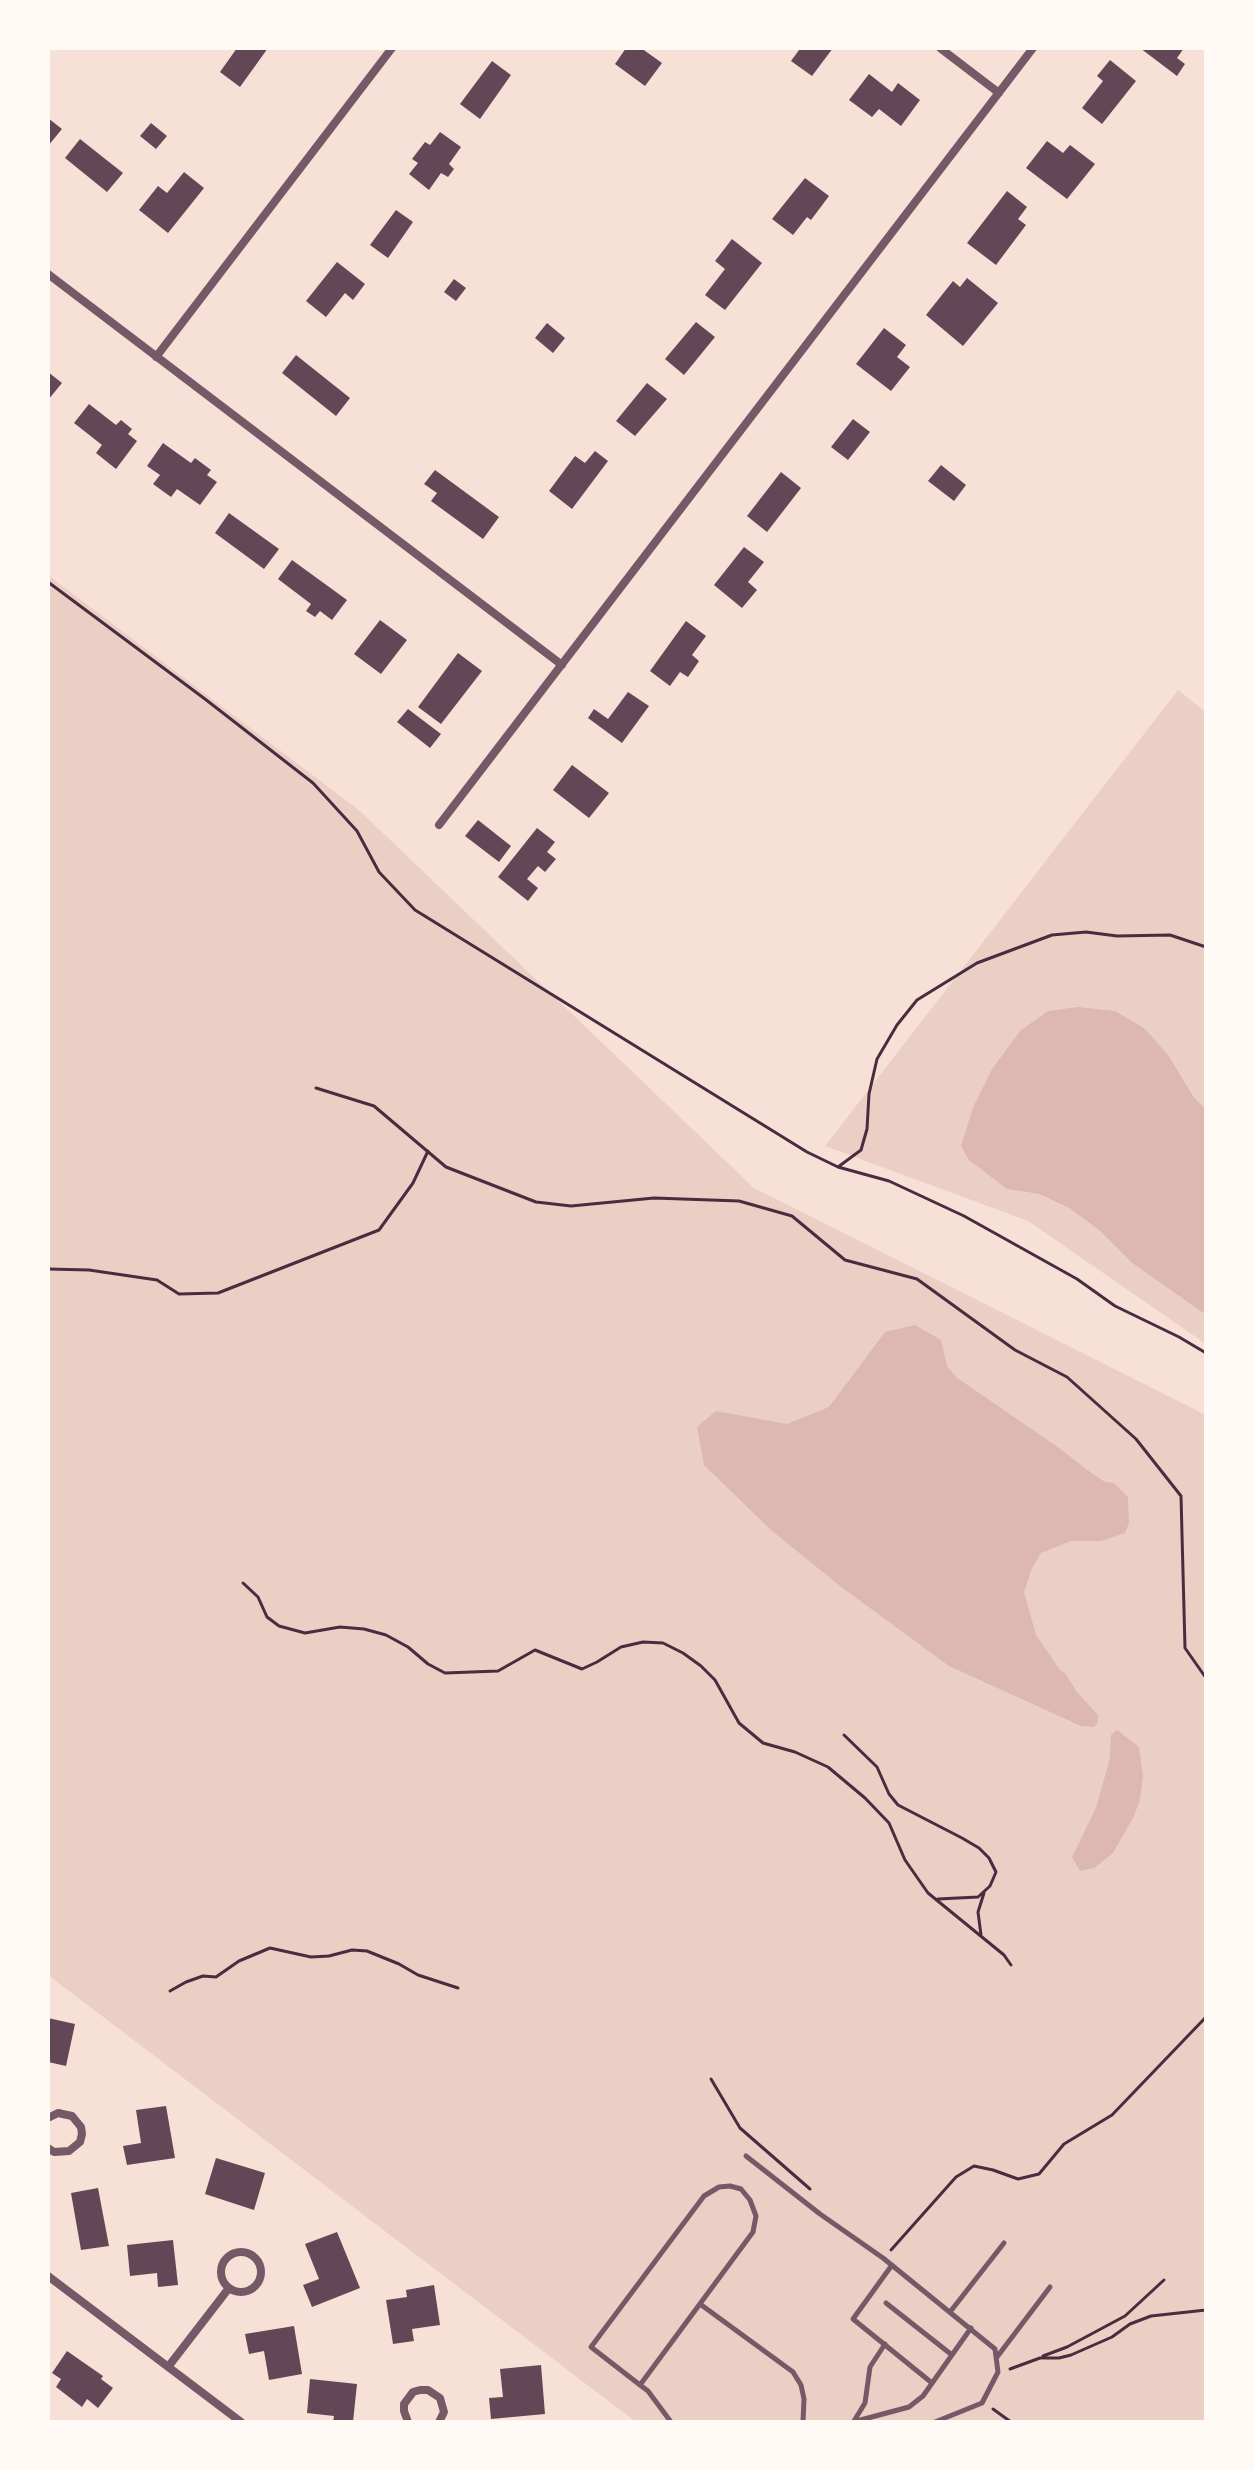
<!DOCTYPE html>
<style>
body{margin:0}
#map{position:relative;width:1254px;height:2470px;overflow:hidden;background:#f7e1d7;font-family:"DM Sans",sans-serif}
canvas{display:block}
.frame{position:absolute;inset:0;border:50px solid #fffaf5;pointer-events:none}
</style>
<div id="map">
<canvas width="1254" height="2470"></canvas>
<div class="frame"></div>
</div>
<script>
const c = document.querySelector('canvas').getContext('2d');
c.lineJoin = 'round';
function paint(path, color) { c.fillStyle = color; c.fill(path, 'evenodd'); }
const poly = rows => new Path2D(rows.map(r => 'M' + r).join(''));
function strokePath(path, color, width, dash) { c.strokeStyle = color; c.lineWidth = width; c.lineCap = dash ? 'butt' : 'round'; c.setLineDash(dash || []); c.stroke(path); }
const green = poly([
 [48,575,360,811,754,1188,1206,1415,1206,2422,636,2422,48,1975],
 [1178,690,1206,712,1206,1110,1193,1096,1169,1056,1020,1031,992,1069,974,1105,1007,1189,1039,1194,1069,1208,1099,1230,1132,1263,1206,1315,1206,1344,1028,1221,825,1146]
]);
const water = poly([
 [1078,1007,1115,1011,1144,1028,1169,1056,1193,1096,1206,1110,1206,1315,1132,1263,1099,1230,1069,1208,1039,1194,1007,1189,969,1160,961,1146,974,1105,992,1069,1020,1031,1048,1011],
 [915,1325,941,1340,947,1366,956,1377,1059,1448,1090,1472,1105,1482,1114,1483,1128,1497,1129,1523,1125,1533,1101,1541,1071,1541,1041,1553,1032,1568,1024,1592,1036,1635,1060,1670,1066,1674,1076,1691,1098,1715,1098,1722,1094,1727,1081,1726,949,1666,840,1586,771,1530,704,1465,697,1427,716,1411,787,1424,829,1407,885,1332],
 [1117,1730,1139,1747,1143,1776,1140,1800,1133,1818,1113,1853,1094,1868,1080,1871,1072,1857,1096,1808,1110,1758,1111,1735]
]);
const building = poly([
 [237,48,268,48,240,87,220,72],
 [626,48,641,48,662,63,645,86,615,64],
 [797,48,833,48,812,76,791,61,799,50],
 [1140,48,1184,48,1177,58,1185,64,1177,76],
 [1110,60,1136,81,1102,124,1082,108,1103,81,1097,76],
 [492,61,511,75,480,119,460,104],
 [869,74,892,92,898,83,920,100,901,126,879,109,872,117,849,100],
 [48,118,62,129,48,146],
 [151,123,167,136,156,149,140,136],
 [440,132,461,147,449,164,454,169,448,177,441,173,429,190,409,174,418,163,412,159,425,142,430,145],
 [80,139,123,173,107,192,65,158],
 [1047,141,1063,153,1070,145,1095,164,1067,199,1026,168],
 [184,172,204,188,168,233,139,210,158,186,167,193],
 [805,178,829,196,811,220,807,217,793,235,772,219],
 [1007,191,1027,207,1018,219,1026,225,996,265,967,243],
 [396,210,413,222,388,258,370,245],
 [732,239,762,263,725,310,705,295,725,269,715,261],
 [337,262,365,284,353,300,345,293,326,317,306,301],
 [967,278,998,303,963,346,926,315,953,281,960,287],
 [454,279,466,288,456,301,444,292],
 [696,322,715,337,684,375,665,359],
 [547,323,565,338,553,353,535,338],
 [884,328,906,345,897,357,910,367,891,391,856,364],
 [296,355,350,398,336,416,282,373],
 [48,372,62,383,48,400],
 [647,383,667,399,635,436,616,421],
 [89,404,116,425,121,420,132,429,128,434,137,441,116,469,96,453,102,445,74,423],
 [853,419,870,432,848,460,831,447],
 [163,443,191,463,195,458,211,470,207,475,217,482,200,505,177,489,171,497,153,484,160,475,147,466],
 [595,451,608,461,572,509,549,491,575,456,585,463],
 [941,465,966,485,954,501,928,481],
 [435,470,499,517,483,539,431,501,437,493,424,484],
 [781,472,801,488,767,532,747,516],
 [229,513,279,549,264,569,215,533],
 [744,547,764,562,748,582,757,590,742,608,714,585],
 [292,560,347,600,332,620,320,611,315,617,306,611,311,604,278,579],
 [380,620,407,640,381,674,354,654],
 [686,621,706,636,692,655,699,661,688,677,680,672,670,686,650,671],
 [458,653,482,671,441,724,418,707],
 [628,692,649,706,622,743,588,718,594,709,608,719],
 [408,709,441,734,430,748,397,722],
 [572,765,609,793,589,818,553,790],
 [478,820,511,846,499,862,465,836],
 [537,828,555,842,547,852,556,859,545,872,538,866,527,879,538,888,528,901,498,877],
 [48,2018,75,2024,66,2066,48,2062],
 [166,2106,175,2158,127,2165,123,2146,141,2143,136,2110],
 [216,2158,265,2173,254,2210,205,2194],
 [98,2188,109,2246,81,2250,71,2193],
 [337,2232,360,2288,312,2307,303,2285,319,2279,305,2244],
 [173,2240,178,2285,158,2287,157,2273,130,2276,127,2245],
 [434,2285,440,2325,412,2329,414,2341,393,2344,386,2300,407,2297,406,2290],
 [294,2326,302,2374,269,2380,264,2351,249,2354,245,2334],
 [67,2351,103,2376,101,2379,113,2388,98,2408,87,2399,82,2407,56,2387,61,2379,52,2373],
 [541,2365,545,2414,491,2419,489,2398,503,2397,500,2369],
 [310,2379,357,2384,353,2422,333,2422,334,2416,307,2413]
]);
const path = poly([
 [48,582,205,699,313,783,357,831,379,872,415,910,807,1152,838,1167,889,1181,964,1216,1077,1279,1115,1306,1179,1337,1206,1353],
 [316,1088,374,1106,446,1167,536,1202,571,1206,654,1198,739,1201,792,1216,845,1260,917,1279,1015,1350,1067,1377,1136,1439,1181,1496,1185,1648,1206,1678],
 [838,1167,861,1150,867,1129,869,1094,877,1059,897,1025,917,1000,977,963,1052,935,1086,932,1117,936,1170,935,1206,947],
 [48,1269,89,1270,157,1280,179,1294,218,1293,379,1230,413,1183,428,1151],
 [243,1583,258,1597,267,1617,279,1626,305,1633,340,1627,364,1629,386,1635,408,1647,428,1664,445,1673,498,1671,535,1650,582,1669,597,1662,621,1647,643,1642,663,1643,683,1653,701,1666,715,1680,739,1723,763,1743,795,1752,828,1767,865,1798,889,1823,905,1860,928,1893,1004,1955,1011,1965],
 [844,1735,877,1767,889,1794,898,1805,962,1838,979,1848,989,1858,996,1872,990,1886,978,1897,938,1899],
 [981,1935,978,1912,984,1893],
 [170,1991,186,1982,203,1976,216,1977,239,1961,270,1948,311,1957,329,1956,352,1950,367,1951,399,1964,418,1975,458,1988],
 [711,2079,740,2128,810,2189],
 [891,2250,956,2177,974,2166,993,2170,1018,2179,1039,2174,1064,2144,1112,2115,1206,2017],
 [1043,2356,1067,2347,1125,2316,1164,2280],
 [1010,2369,1040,2358,1059,2358,1071,2355,1112,2337,1130,2324,1151,2316,1206,2310],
 [993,2409,1011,2422]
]);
const service = poly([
 [746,2156,820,2214,883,2258,995,2349,998,2372,982,2403,935,2422],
 [892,2265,853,2319,932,2383],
 [886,2303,952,2355],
 [700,2304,793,2372,801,2385,804,2399,803,2422],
 [950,2312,1004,2243],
 [997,2357,1050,2287],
 [640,2385,753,2232,756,2216,750,2200,741,2189,730,2186,719,2187,704,2196,591,2347,640,2385,648,2391,671,2422],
 [854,2421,865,2403,870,2367,885,2344],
 [853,2422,909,2407,923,2396,971,2328]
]);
const minor = poly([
 [940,48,999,93],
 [48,274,562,665],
 [156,357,392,48],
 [439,825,1033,48],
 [48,2118,58,2113,72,2116,81,2127,82,2134,80,2142,69,2151,54,2152,48,2148],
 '221 2272a20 20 0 1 1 40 0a20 20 0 1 1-40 0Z',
 [48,2276,241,2422],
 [168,2367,229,2288],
 [408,2422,404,2411,404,2404,413,2392,420,2390,428,2390,440,2398,444,2412,439,2422]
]);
paint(green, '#ebcfc5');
paint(water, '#dcb8b0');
paint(building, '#644757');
strokePath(path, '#4a2c40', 3);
strokePath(service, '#755966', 5);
strokePath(minor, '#755966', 8);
</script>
